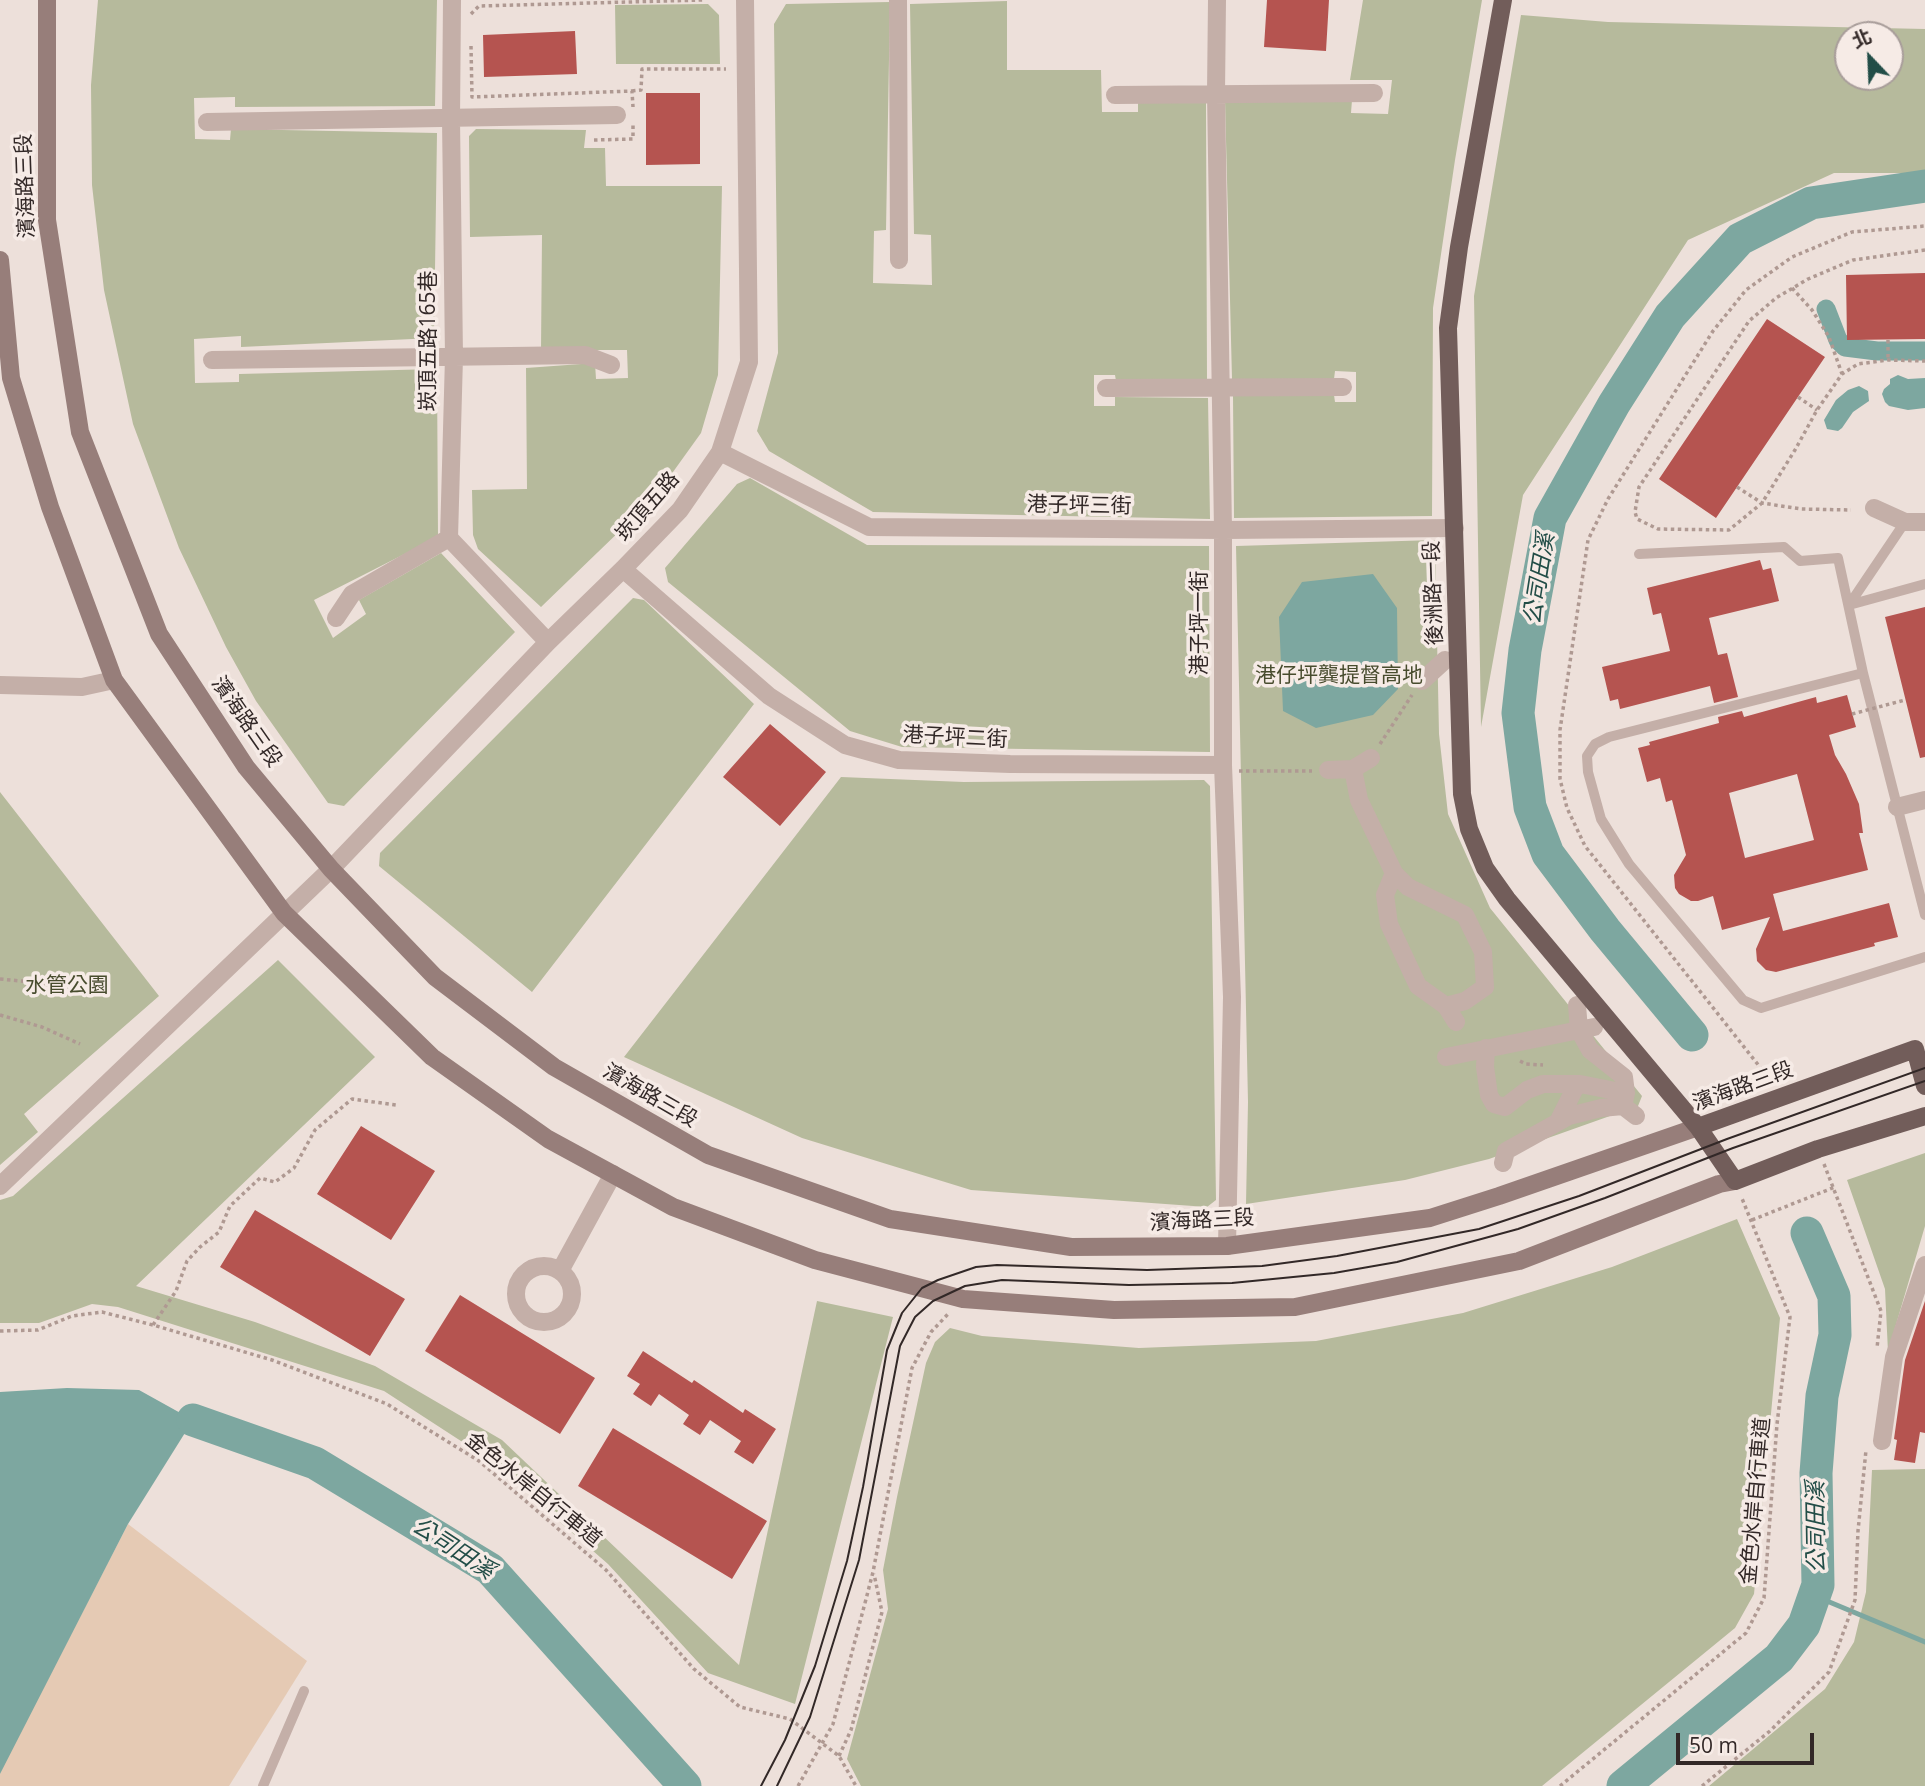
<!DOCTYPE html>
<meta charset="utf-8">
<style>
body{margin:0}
#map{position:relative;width:1925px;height:1786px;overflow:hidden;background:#ede0da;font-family:"Open Sans","Noto Sans TC",sans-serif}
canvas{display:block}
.north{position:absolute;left:1834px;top:21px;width:70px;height:70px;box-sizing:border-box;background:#f6ebe6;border:2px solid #a89d9a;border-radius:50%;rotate:337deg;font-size:19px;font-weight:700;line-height:28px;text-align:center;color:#322827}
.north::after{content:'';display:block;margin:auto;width:24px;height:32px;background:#224d47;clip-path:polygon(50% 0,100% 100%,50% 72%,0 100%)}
.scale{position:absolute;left:1676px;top:1733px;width:138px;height:32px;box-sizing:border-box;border:4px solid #322827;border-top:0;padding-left:9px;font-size:21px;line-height:24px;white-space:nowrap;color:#322827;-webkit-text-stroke:5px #f6ebe6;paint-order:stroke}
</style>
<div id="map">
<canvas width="1925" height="1786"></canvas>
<div class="north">北</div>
<div class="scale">50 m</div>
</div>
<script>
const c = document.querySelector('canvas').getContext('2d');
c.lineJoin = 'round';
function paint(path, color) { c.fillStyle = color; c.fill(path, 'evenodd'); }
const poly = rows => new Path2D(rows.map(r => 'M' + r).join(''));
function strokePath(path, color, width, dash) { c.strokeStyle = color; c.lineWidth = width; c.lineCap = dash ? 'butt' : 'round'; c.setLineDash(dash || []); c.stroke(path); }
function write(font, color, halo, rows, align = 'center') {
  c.font = font + ' "Open Sans","Noto Sans TC",sans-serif'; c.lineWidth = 7; c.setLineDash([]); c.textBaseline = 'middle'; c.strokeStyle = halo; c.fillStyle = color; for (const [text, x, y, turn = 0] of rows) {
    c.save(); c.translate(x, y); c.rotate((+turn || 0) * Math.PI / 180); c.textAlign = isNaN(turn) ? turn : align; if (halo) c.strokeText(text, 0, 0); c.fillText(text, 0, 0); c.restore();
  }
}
const green = poly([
 [98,0,437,0,435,106,235,107,235,97,194,98,195,139,230,140,231,129,437,133,434,338,241,347,241,336,194,339,195,383,239,382,239,374,437,369,438,537,314,600,333,638,366,614,359,600,441,553,515,632,344,806,328,803,256,701,226,647,179,548,133,424,104,290,92,185,91,85],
 [1363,0,1482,0,1455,160,1433,308,1432,516,1234,518,1233,396,1334,395,1335,402,1356,402,1356,372,1335,371,1334,379,1232,379,1225,100,1352,100,1351,113,1388,114,1392,80,1350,80],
 [1007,1,1007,70,1101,70,1102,112,1138,112,1138,101,1206,102,1207,380,1116,381,1115,375,1094,375,1094,406,1115,406,1115,397,1208,398,1210,519,873,512,769,451,757,431,778,353,774,24,786,4,890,2,886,230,874,231,873,283,932,285,931,235,914,234,910,4],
 [708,4,719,15,720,64,616,64,615,5],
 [1521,15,1608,22,1925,29,1925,173,1834,173,1688,240,1523,495,1481,727,1474,296],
 [1848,35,1890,35,1890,77,1848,77],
 [476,129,586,130,584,148,605,148,606,186,722,186,718,375,701,433,655,497,541,607,478,549,473,535,472,490,527,489,526,368,595,363,596,379,628,378,627,350,541,350,542,235,470,237,469,136],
 [750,478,867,545,1209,546,1210,752,902,747,850,731,668,582,665,568,737,484],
 [1435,540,1439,734,1448,814,1490,908,1642,1096,1638,1106,1489,1159,1405,1180,1246,1204,1248,1102,1236,546],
 [633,598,644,600,754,704,532,992,379,866,380,853],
 [841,777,964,782,1204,780,1210,786,1216,1200,1207,1207,971,1190,802,1138,624,1057],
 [0,792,159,996,24,1114,38,1132,0,1165],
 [278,960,375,1057,136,1286,255,1322,375,1366,502,1440,739,1665,817,1301,893,1317,795,1704,708,1673,608,1564,484,1456,384,1391,118,1307,92,1304,39,1323,0,1323,0,1200,13,1196],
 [1925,1153,1925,1226,1888,1352,1885,1289,1847,1180],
 [1737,1219,1780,1318,1754,1594,1735,1628,1542,1786,861,1786,847,1759,888,1609,883,1570,897,1497,926,1363,935,1342,950,1328,982,1336,1139,1348,1316,1341,1463,1313,1612,1267],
 [1925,1469,1925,1786,1709,1786,1825,1689,1854,1642,1866,1592,1872,1470]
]);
const sand = poly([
 [128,1524,307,1661,229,1786,0,1786,0,1774,3,1766]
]);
const water = poly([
 [1898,375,1908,379,1925,378,1925,408,1908,410,1889,406,1885,402,1882,394,1884,389,1890,384,1890,379],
 [1859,386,1868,391,1869,401,1853,412,1842,428,1838,431,1827,429,1824,420,1836,400,1848,390],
 [1373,574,1397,608,1398,689,1373,715,1316,728,1283,711,1279,617,1302,582],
 [67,1388,139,1390,193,1420,128,1524,0,1774,0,1392]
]);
const stream = poly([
 [1815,1596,1925,1642]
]);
const canal = poly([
 [1826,309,1838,340,1845,347,1877,351,1925,351]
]);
const river = poly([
 [1692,1035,1605,930,1548,854,1530,807,1518,713,1525,650,1550,518,1614,404,1670,316,1740,239,1811,203,1925,186],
 [193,1420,315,1463,490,1569,685,1786],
 [1623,1786,1779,1658,1804,1625,1818,1585,1816,1473,1822,1396,1835,1335,1834,1296,1807,1233]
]);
const building = poly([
 [1267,0,1329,0,1326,51,1264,47],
 [575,31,577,74,484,77,483,35],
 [646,93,700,93,700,164,646,165],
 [1925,273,1925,339,1847,340,1846,275],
 [1767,319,1825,357,1716,518,1659,479],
 [1760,560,1763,570,1771,568,1779,601,1709,618,1718,655,1727,653,1738,697,1714,703,1710,686,1620,709,1618,699,1610,701,1602,667,1670,651,1661,613,1653,615,1647,588],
 [1925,607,1925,757,1920,758,1885,617],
 [1847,695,1856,727,1829,735,1835,755,1846,774,1859,804,1863,833,1859,833,1868,870,1773,894,1783,931,1889,903,1898,937,1874,943,1875,946,1776,972,1766,970,1757,961,1756,949,1770,917,1722,930,1713,896,1698,901,1691,901,1679,894,1675,888,1674,875,1686,855,1672,800,1666,802,1660,778,1647,782,1638,748,1650,745,1649,742,1719,723,1718,717,1742,711,1744,717,1816,697,1817,703],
 [1797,774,1814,840,1745,858,1729,793],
 [770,724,826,772,780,826,723,777],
 [361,1126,435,1171,391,1240,317,1194],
 [255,1210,405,1299,370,1356,220,1267],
 [460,1295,595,1378,560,1434,425,1351],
 [1925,1301,1925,1433,1920,1432,1915,1463,1894,1460,1897,1440,1894,1439,1905,1360],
 [643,1351,692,1383,694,1380,743,1413,745,1409,776,1429,753,1464,734,1452,741,1441,710,1420,700,1435,683,1424,689,1415,659,1394,651,1406,633,1394,640,1384,627,1376],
 [613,1428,767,1521,732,1579,578,1486]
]);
const path = poly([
 [471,14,479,6,703,0],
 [471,46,472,97,632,91,633,107],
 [632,91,641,90,642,69,726,69],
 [594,140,633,139,633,125],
 [1925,250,1853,260,1808,279,1776,298,1749,321,1639,487,1635,512,1637,519,1658,529,1729,530,1762,503,1795,450,1817,410,1842,374,1858,364,1888,360,1925,361],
 [1792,288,1812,310,1829,337,1842,374],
 [1888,340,1888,360],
 [1798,397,1817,410],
 [1737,487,1762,503,1801,509,1851,510],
 [1380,744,1412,695],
 [1239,771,1312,771],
 [0,979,85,987],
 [0,1015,42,1027,80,1044],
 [1520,1061,1526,1064,1543,1065],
 [1771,1081,1585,846,1567,808,1560,779,1560,730,1588,540,1608,499,1713,331,1746,290,1792,257,1852,232,1925,226],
 [1824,1164,1881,1311,1877,1348],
 [1752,1220,1835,1187],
 [153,1325,176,1291,187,1261,200,1247,219,1232,230,1206,260,1178,275,1182,294,1168,315,1130,352,1099,396,1105],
 [0,1331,38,1330,72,1316,102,1312,153,1325,272,1360,387,1404,479,1461,606,1570,694,1669,740,1707,790,1719,839,1756,856,1786],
 [865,1603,873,1572,912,1368,931,1332,949,1313],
 [839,1756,851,1730,882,1612,874,1574],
 [1560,1786,1746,1633,1764,1598,1777,1424,1790,1317,1741,1196],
 [1702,1786,1770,1731,1829,1672,1855,1600,1858,1531,1866,1450]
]);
const lane = poly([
 [1639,554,1784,547,1800,561,1838,558,1863,673,1925,915],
 [1849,605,1905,522],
 [1849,605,1925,584],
 [1863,673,1609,737,1595,744,1587,756,1588,772,1601,819,1629,864,1743,1000,1761,1008,1925,957],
 [263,1786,304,1691]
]);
const street = poly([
 [452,0,451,119,454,357,449,538,548,642],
 [898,0,899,260],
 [1217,0,1216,93,1223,530,1223,765,1232,997,1227,1246],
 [1115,95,1374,93],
 [207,122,617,115],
 [212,360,585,355,611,365],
 [1106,388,1343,387],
 [720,452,869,527,1223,530,1455,528],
 [1874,508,1905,522,1925,522],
 [623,569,769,696,845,745,899,760,1010,764,1223,765],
 [336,618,352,594,449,538],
 [1422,681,1445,660],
 [0,685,82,687,114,680],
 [1353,769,1371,758],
 [1328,770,1353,769,1359,800,1394,873,1385,895,1389,924,1418,986,1446,1006,1465,1001,1485,987,1483,952,1465,915,1408,887,1394,873],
 [1897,807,1925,800],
 [1577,1005,1579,1030,1590,1050,1624,1077,1626,1093],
 [1446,1006,1456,1022],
 [1486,1048,1485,1067,1489,1095,1494,1104,1505,1107,1527,1090,1543,1084,1580,1084,1626,1093,1623,1106,1636,1116],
 [1446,1057,1594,1027],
 [1558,1122,1577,1084],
 [1503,1163,1506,1151,1569,1116,1601,1108,1623,1106],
 [0,1186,331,869,548,642,623,569,680,510,720,452,749,362,745,0],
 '516 1294a28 28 0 1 1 56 0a28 28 0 1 1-56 0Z',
 [560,1271,613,1174],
 [1882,1441,1894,1357,1925,1265]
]);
const secondary = poly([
 [47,0,47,220,80,432,159,634,246,767,331,869,435,977,554,1067,708,1155,890,1219,1071,1247,1227,1246,1430,1218,1499,1196,1698,1127],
 [0,260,11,378,50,507,114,680,284,913,432,1057,548,1139,673,1207,815,1260,963,1299,1114,1310,1295,1307,1519,1261,1719,1184,1735,1181]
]);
const primary = poly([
 [1503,0,1459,247,1448,328,1462,794,1469,829,1485,868,1507,899,1698,1127,1735,1181,1818,1149,1925,1116],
 [1698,1127,1915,1049,1925,1086]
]);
const tram = poly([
 [761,1786,785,1740,815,1666,847,1561,863,1487,887,1350,902,1313,922,1288,938,1280,976,1267,997,1265,1147,1270,1262,1266,1337,1256,1479,1229,1579,1196,1727,1139,1925,1068],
 [777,1786,810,1717,859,1560,900,1346,915,1317,933,1301,965,1286,1002,1280,1129,1285,1232,1283,1334,1273,1397,1262,1518,1229,1605,1198,1733,1148,1925,1081]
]);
const pathBridge = poly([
 [1852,714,1905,700],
 [798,1786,833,1724,865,1603]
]);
const streetNames = [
 ["濱海路三段",26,186,-92],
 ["崁頂五路165巷",429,341,-90],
 ["港子坪三街",1079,506,1],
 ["崁頂五路",648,507,-49],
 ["後洲路一段",1434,593,-92],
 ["港子坪一街",1200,623,-90],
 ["濱海路三段",246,722,55],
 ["港子坪二街",955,738,3],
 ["濱海路三段",1743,1087,-20],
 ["濱海路三段",650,1096,30],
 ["濱海路三段",1202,1221,-3],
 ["金色水岸自行車道",533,1490,39],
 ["金色水岸自行車道",1756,1501,-85]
];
const parkNames = [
 ["港仔坪龔提督高地",1339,676],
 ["水管公園",67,986]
];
const waterNames = [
 ["公司田溪",1540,579,-81],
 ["公司田溪",1817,1527,-91],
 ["公司田溪",453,1549,33]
];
paint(green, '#b6ba9c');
paint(sand, '#e5cab4');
paint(water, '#7da7a0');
strokePath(stream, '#7da7a0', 5);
strokePath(canal, '#7da7a0', 19);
strokePath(river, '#7da7a0', 33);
paint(building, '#b55450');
strokePath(path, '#af9992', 3.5, [3.5, 3.5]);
strokePath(lane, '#c4afa8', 10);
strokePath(street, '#c4afa8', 18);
strokePath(secondary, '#977e7a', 18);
strokePath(primary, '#725d5a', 18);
strokePath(tram, '#322827', 2);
strokePath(pathBridge, '#af9992', 3.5, [3.5, 3.5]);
write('21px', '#322827', '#f6ebe6', streetNames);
write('21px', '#484c2e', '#f6ebe6', parkNames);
write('italic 23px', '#224d47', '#f6ebe6', waterNames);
</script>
